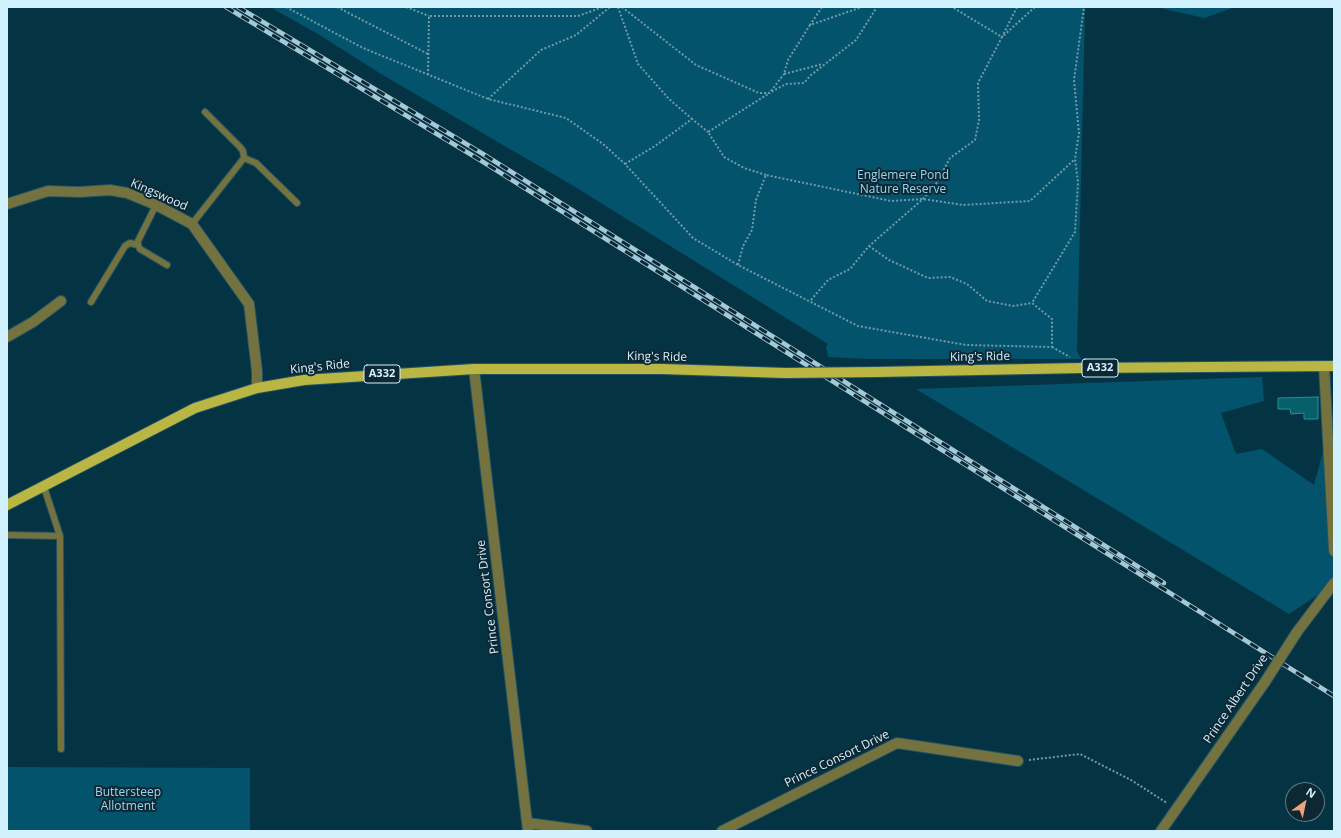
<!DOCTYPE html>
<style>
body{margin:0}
#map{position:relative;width:1341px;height:838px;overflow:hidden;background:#043444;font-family:"Open Sans",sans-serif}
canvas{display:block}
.frame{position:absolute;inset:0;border:8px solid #d2f1ff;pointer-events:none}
.north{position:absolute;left:1285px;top:782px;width:40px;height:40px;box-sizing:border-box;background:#0e2833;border:1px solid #5c7885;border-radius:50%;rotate:33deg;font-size:11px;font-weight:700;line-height:16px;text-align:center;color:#d2f1ff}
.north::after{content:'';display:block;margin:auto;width:14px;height:18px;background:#f0a27a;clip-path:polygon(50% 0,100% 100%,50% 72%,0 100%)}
</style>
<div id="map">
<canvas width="1341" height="838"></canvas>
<div class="frame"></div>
<div class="north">N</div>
</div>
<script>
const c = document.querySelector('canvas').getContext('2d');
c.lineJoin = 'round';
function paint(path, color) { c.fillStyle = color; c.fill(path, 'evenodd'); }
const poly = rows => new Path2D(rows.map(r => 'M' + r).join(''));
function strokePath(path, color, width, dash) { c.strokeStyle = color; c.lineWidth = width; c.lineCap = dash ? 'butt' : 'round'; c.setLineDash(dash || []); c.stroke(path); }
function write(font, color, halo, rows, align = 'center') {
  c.font = font + ' "Open Sans",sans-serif'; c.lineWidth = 4; c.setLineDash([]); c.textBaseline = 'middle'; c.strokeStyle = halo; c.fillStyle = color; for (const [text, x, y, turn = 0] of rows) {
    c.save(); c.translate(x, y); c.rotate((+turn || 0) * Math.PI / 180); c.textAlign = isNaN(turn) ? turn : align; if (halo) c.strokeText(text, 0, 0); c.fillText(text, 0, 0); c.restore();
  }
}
const green = poly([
 [270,7,1085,7,1077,351,1081,359,867,359,828,357,826,347,828,344,572,185,381,74,318,34],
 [1156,7,1235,7,1204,18],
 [1262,377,1264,401,1221,413,1236,454,1262,449,1314,485,1334,410,1334,584,1289,614,916,389],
 [7,767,250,768,250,831,7,831]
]);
const building = poly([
 [1318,397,1318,419,1304,419,1304,413,1291,414,1290,409,1278,409,1278,398,1318,397]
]);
const path = poly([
 [286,7,363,48,488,99,566,118,603,144,625,164,693,238,738,265,858,326,966,345,1052,347,1052,319,1032,303,1075,232,1078,182,1075,159,1079,133,1074,80,1084,7],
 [337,7,428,54],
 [406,7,429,16],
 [618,7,638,64,669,99,692,119],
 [622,7,696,65,759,93,769,93,786,84,804,83,811,75,856,40,877,7],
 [822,7,810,25,862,7],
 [1017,7,1002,37,1035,7],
 [810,25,788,60,784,74,823,64],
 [428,75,429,16,578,16,603,7],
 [771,91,784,74],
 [488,99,541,50,576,35,610,7],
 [625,164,655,146,692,119,708,132],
 [766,175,744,168,724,157,708,132,768,94],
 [869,246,889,260,928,278,950,277,967,284,987,301,1013,306,1032,303],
 [738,265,743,246,752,230,756,200,766,175,891,201,923,199,963,205,1030,201,1075,159],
 [811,300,828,280,850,269,869,246,923,199,936,184,950,158,975,140,979,120,978,83,1002,37,952,7],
 [1052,347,1070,357],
 [1029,760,1080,754,1131,780,1167,803]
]);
const service = poly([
 [244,158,256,163,297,203],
 [156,205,138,241,138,245,140,249,167,265],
 [192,224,244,158,243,151,240,147,205,112],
 [91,302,125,246,130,243,138,245],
 [44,487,60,536,61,749],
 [7,535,60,536]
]);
const minor = poly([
 [7,204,48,191,79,192,110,190,127,193,156,205,192,224,249,304,257,371,257,388],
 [7,337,33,322,61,301],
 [1324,366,1334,551],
 [474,369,528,831],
 [1297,632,1334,583],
 [528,823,587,831],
 [722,831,897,743,1018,761],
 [1161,831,1265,682]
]);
const primary = poly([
 [876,372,1082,368,1334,366],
 [7,505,195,408,257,388,304,380,474,369,662,369,785,373]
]);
const rail = poly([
 [226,7,480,160,1334,696],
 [238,7,483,154,1164,583]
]);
const minorBridge = poly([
 [1265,682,1297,632]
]);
const primaryBridge = poly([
 [785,373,876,372]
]);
const shields = [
 [1100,368,36],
 [382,374,36]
];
const shieldNames = [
 ["A332",1100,368],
 ["A332",382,374]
];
const parkNames = [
 ["Englemere Pond",903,176],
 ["Nature Reserve",903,190],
 ["Buttersteep",128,793],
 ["Allotment",128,807]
];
const streetNames = [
 ["Kingswood",159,195,24],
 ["King's Ride",657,357,1],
 ["King's Ride",980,357,-1],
 ["King's Ride",320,367,-6],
 ["Prince Consort Drive",488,597,-97],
 ["Prince Albert Drive",1236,699,-56],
 ["Prince Consort Drive",837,759,-26]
];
paint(green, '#03536c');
paint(building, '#065f69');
strokePath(building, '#25909d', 1);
strokePath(service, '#255262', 8);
strokePath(minor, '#255262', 12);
strokePath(primary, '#255262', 12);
strokePath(path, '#739aa9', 2, [2, 2]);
strokePath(service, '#747340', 6);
strokePath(minor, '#747340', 10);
strokePath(primary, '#b9b644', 10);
strokePath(rail, '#a5c8d6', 4.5);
strokePath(rail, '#0e2833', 3, [9]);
strokePath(minorBridge, '#255262', 12, []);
strokePath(primaryBridge, '#255262', 12, []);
strokePath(minorBridge, '#747340', 10);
strokePath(primaryBridge, '#b9b644', 10);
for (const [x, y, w] of shields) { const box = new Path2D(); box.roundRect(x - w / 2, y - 9, w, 18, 3); c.fillStyle = '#0e2833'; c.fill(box); strokePath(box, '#d2f1ff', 1); }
write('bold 11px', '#d2f1ff', null, shieldNames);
write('12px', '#97d6f2', '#0e2833', parkNames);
write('12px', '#d2f1ff', '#0e2833', streetNames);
</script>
